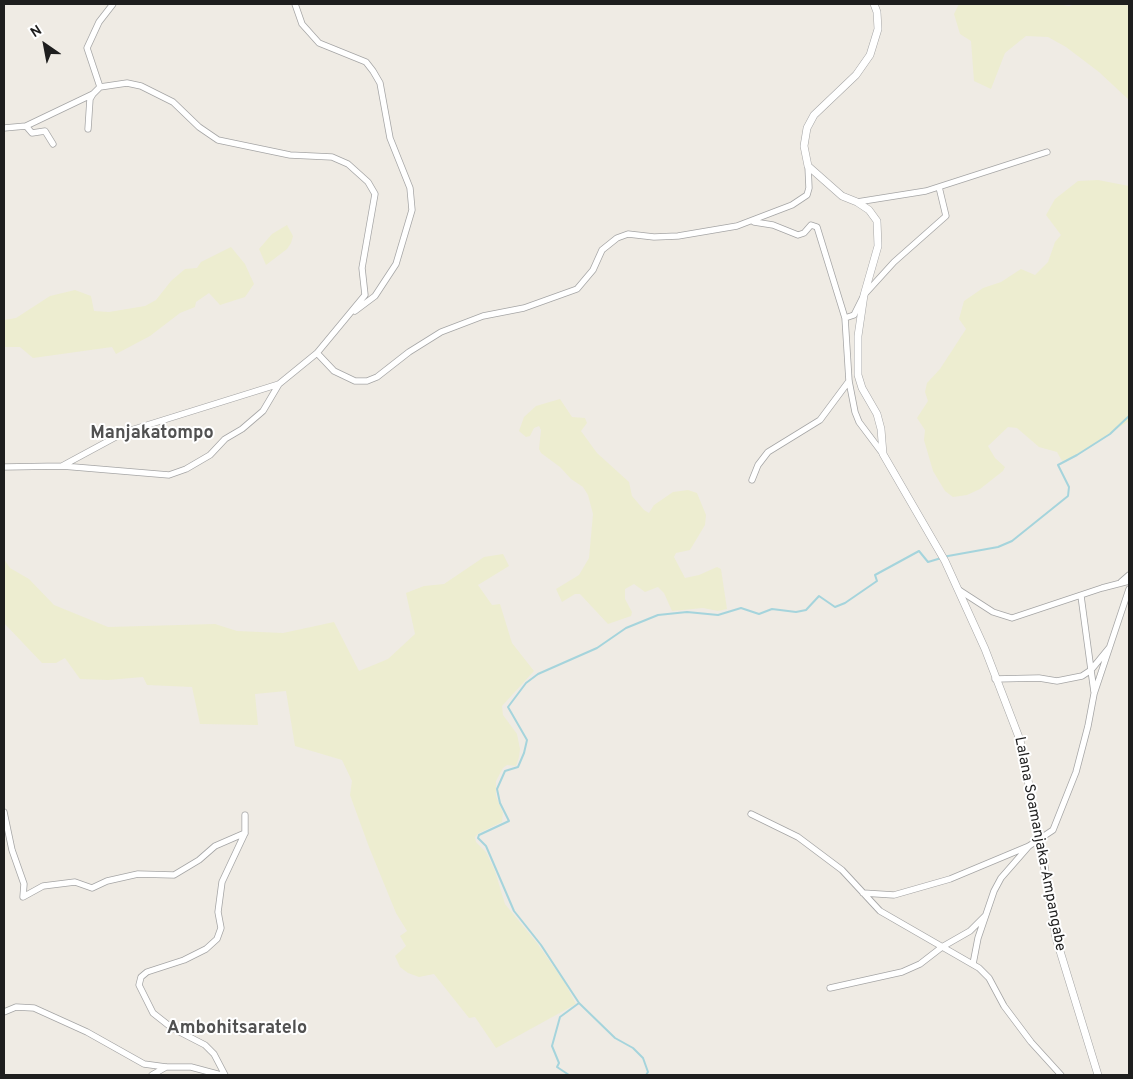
<!DOCTYPE html>
<style>
body{margin:0}
#map{position:relative;width:1133px;height:1079px;overflow:hidden;background:#efebe4;font-family:Overpass,sans-serif}
canvas{display:block}
.frame{position:absolute;inset:0;border:5px solid #1e1e1e;pointer-events:none}
.north{position:absolute;left:20px;top:20px;width:50px;height:50px;-webkit-text-stroke:4px #fff;paint-order:stroke;rotate:327deg;font-size:14px;font-weight:700;line-height:20px;text-align:center;color:#1e1e1e}
.north::after{content:'';display:block;margin:auto;width:18px;height:22px;background:#1e1e1e;clip-path:polygon(50% 0,100% 100%,50% 72%,0 100%)}
</style>
<div id="map">
<canvas width="1133" height="1079"></canvas>
<div class="frame"></div>
<div class="north">N</div>
</div>
<script>
const c = document.querySelector('canvas').getContext('2d');
c.lineJoin = 'round';
function paint(path, color) { c.fillStyle = color; c.fill(path, 'evenodd'); }
const poly = rows => new Path2D(rows.map(r => 'M' + r).join(''));
function strokePath(path, color, width, dash) { c.strokeStyle = color; c.lineWidth = width; c.lineCap = dash ? 'butt' : 'round'; c.setLineDash(dash || []); c.stroke(path); }
function write(font, color, halo, rows, align = 'center') {
  c.font = font + ' Overpass,sans-serif'; c.lineWidth = 4; c.setLineDash([]); c.textBaseline = 'middle'; c.strokeStyle = halo; c.fillStyle = color; for (const [text, x, y, turn = 0] of rows) {
    c.save(); c.translate(x, y); c.rotate((+turn || 0) * Math.PI / 180); c.textAlign = isNaN(turn) ? turn : align; if (halo) c.strokeText(text, 0, 0); c.fillText(text, 0, 0); c.restore();
  }
}
const farmland = poly([
 [959,4,1056,4,1069,6,1076,4,1129,4,1129,100,1099,72,1066,47,1048,37,1026,36,1005,53,991,89,974,81,971,41,960,34,954,14],
 [1098,180,1129,186,1129,421,1071,458,1062,461,1057,452,1039,447,1017,428,1008,427,988,446,995,458,1005,467,1003,471,980,489,967,495,953,497,945,491,933,471,924,440,925,430,917,418,928,401,925,392,927,383,940,369,966,329,959,319,964,301,983,288,1001,282,1021,269,1035,275,1048,262,1055,242,1061,235,1046,215,1055,199,1078,181],
 [287,225,293,236,291,243,287,249,266,265,259,249,272,234],
 [231,247,245,264,254,284,245,297,220,305,209,293,196,302,195,307,180,313,150,336,116,354,112,347,33,358,20,347,4,347,4,320,16,318,50,296,75,290,91,296,94,311,109,312,145,306,156,300,171,281,185,269,197,268,201,262],
 [560,399,572,417,585,418,587,423,581,431,597,453,629,482,632,496,644,510,649,513,654,505,673,492,688,490,697,493,706,515,705,525,690,550,676,553,674,557,685,578,699,575,717,567,721,569,727,609,718,611,703,608,672,611,664,593,658,587,645,592,634,584,625,589,625,599,632,612,631,616,608,624,580,594,575,594,562,602,556,589,579,575,589,558,593,514,588,495,583,487,571,479,560,467,541,453,539,449,541,430,539,426,534,428,530,436,526,437,519,431,524,417,536,406],
 [503,554,509,566,478,585,492,605,500,604,512,643,534,671,502,706,503,715,517,734,520,749,519,757,516,766,507,765,503,768,496,781,496,796,503,813,502,822,479,833,475,837,476,842,486,852,495,871,505,904,537,943,565,983,576,1004,496,1048,475,1017,469,1018,434,974,419,977,408,973,400,967,395,956,406,946,400,936,407,931,396,913,369,847,350,795,352,781,342,760,295,746,286,691,255,694,258,725,200,724,192,687,147,685,143,677,108,680,80,679,65,658,56,663,42,663,4,623,4,559,10,568,29,579,54,605,108,627,215,624,237,631,283,633,334,622,359,671,388,659,415,634,406,593,424,586,444,584,484,557]
]);
const stream = poly([
 [569,1075,557,1067,559,1063,552,1046,560,1017,579,1003],
 [646,1075,648,1072,643,1058,633,1048,615,1038,579,1003,541,945,514,911,486,846,478,838,479,835,509,821,500,803,497,789,505,771,518,767,524,753,527,740,508,707,526,683,538,674,597,648,626,628,658,615,687,612,718,615,741,608,759,614,772,609,796,612,806,610,819,596,835,607,845,603,877,581,875,575,919,551,928,562,948,556,998,547,1012,541,1068,496,1069,487,1058,465,1077,455,1110,434,1129,416]
]);
const minor = poly([
 [295,4,302,24,319,43,366,62,373,71,380,83,390,138,410,188,412,210,396,264,375,296,355,311],
 [100,87,87,48,99,22,113,4],
 [26,126,32,133,45,131,53,144],
 [4,128,26,126,93,94,100,87,127,83,141,86,173,102,199,127,218,140,290,155,332,157,348,164,368,182,375,194,362,268,365,295,317,353,279,384,125,432,62,466,4,467],
 [88,129,90,99,93,94],
 [857,202,926,191,1047,152],
 [754,222,773,225,798,235,804,233,811,225,817,227,845,318,849,381,855,412,859,422,883,454],
 [845,318,854,315,864,295,894,262,946,216,939,187],
 [317,353,334,371,355,381,367,381,377,377,409,352,441,332,483,316,524,308,577,289,593,270,602,250,617,238,628,234,654,237,678,236,737,226,792,205,807,195,809,188,808,166],
 [62,466,169,475,186,469,210,455,225,439,242,429,263,411,279,384],
 [752,480,758,465,768,452,820,420,849,381],
 [1121,582,1129,575],
 [959,590,993,612,1012,618,1102,588,1129,581],
 [995,679,1039,678,1057,681,1082,676,1091,670,1081,596],
 [1094,692,1091,670,1109,648],
 [4,812,12,850,24,884,23,897,43,886,75,882,92,888,107,881,138,874,174,875,199,860,215,846,245,833],
 [751,814,798,837,842,870,880,911,979,968,989,978,1004,1006,1031,1042,1061,1075],
 [863,893,894,895,950,879,1029,846,1053,830,1076,772,1088,726,1094,694,1129,589],
 [973,964,978,938,994,891,1001,878,1029,846],
 [830,988,902,972,920,964,942,947,970,931,985,916],
 [4,1012,16,1007,34,1008,87,1032,144,1064,166,1067,191,1067,221,1075],
 [152,1075,166,1067],
 [225,1075,214,1054,205,1045,172,1028,153,1013,139,985,141,977,147,972,184,960,206,949,217,939,221,928,218,912,222,882,245,833,245,815]
]);
const tertiary = poly([
 [874,4,877,12,878,29,870,55,856,75,814,115,807,128,804,146,808,166,842,196,857,202,869,210,877,221,878,246,864,295,858,336,858,375,862,388,877,414,881,429,883,454,945,561,985,649,1020,740,1040,840,1056,938,1098,1075]
]);
const streetNames = [
 ["Lalana Soamanjaka-Ampangabe",1039,844,79]
];
const quarterNames = [
 ["Manjakatompo",152,434],
 ["Ambohitsaratelo",237,1029]
];
paint(farmland, '#ededd0');
strokePath(stream, '#a5d4dc', 2);
strokePath(minor, '#a5a5a5', 7);
strokePath(tertiary, '#a5a5a5', 8);
strokePath(minor, '#fff', 5.5);
strokePath(tertiary, '#fff', 7);
write('15px', '#1e1e1e', '#fff', streetNames);
write('bold 18px', '#515151', '#fff', quarterNames);
</script>
